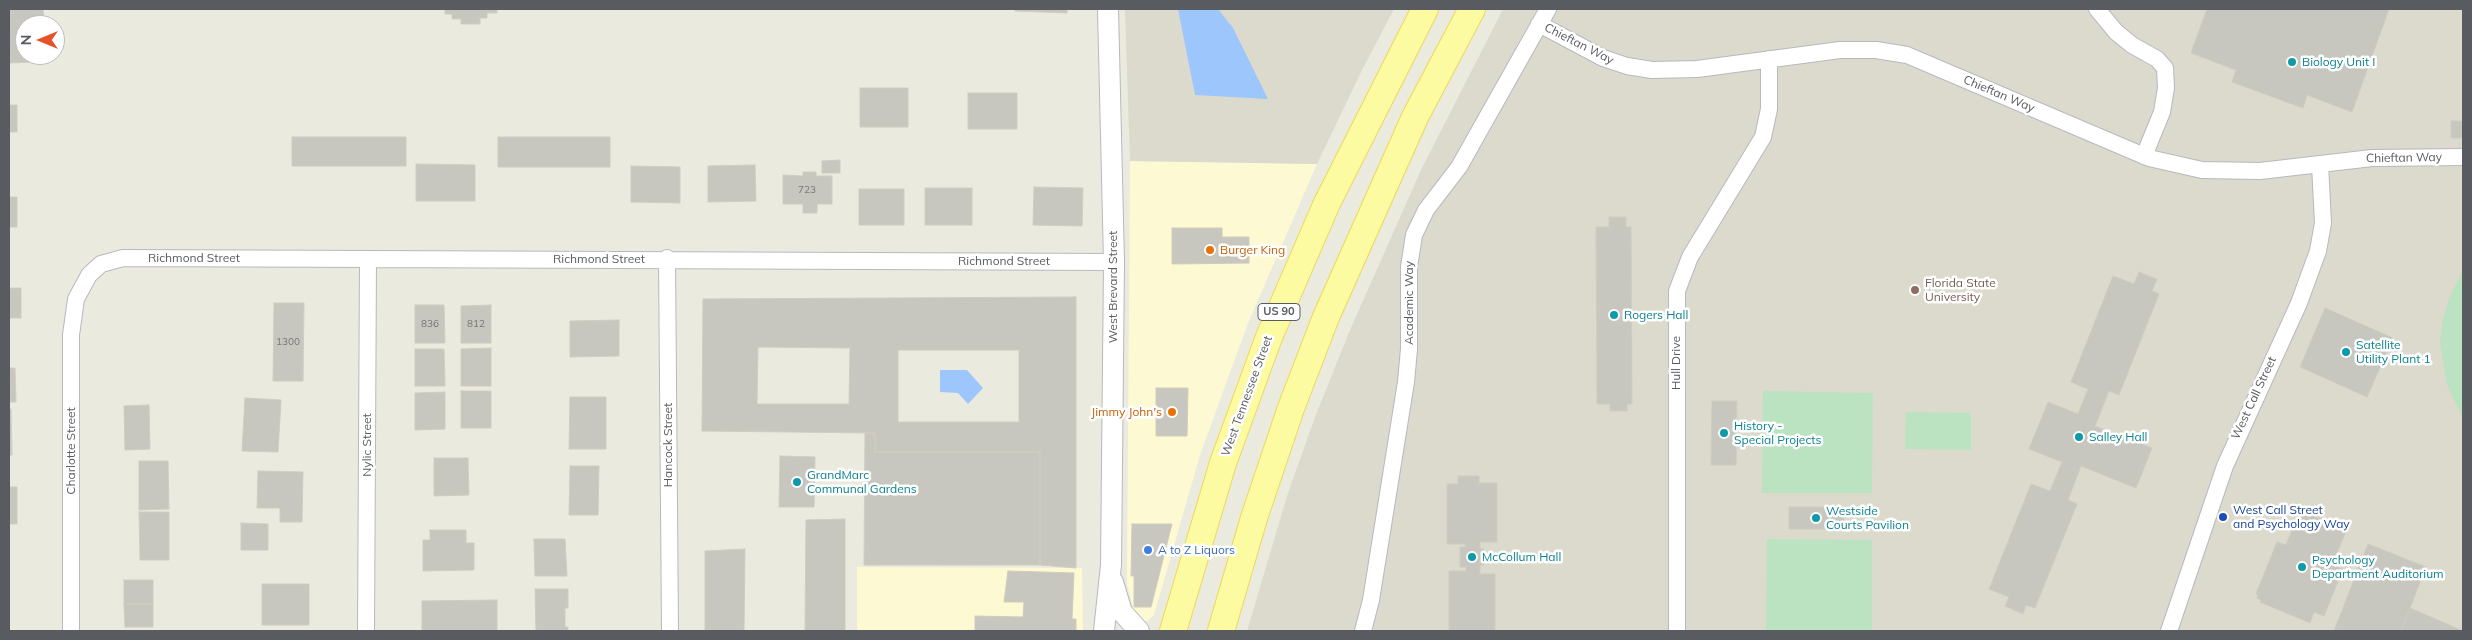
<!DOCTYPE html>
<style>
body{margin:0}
#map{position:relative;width:2472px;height:640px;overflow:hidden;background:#ebeadf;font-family:Mulish,sans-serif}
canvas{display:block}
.frame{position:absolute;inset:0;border:10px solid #585b60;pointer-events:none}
.north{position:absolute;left:15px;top:15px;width:50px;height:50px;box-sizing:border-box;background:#fff;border:1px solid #bcbdbf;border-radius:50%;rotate:270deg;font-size:14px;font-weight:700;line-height:20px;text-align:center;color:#585b60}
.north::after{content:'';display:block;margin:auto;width:18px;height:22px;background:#e5532b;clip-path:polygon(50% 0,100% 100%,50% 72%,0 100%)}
</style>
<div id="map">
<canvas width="2472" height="640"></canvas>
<div class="frame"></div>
<div class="north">N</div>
</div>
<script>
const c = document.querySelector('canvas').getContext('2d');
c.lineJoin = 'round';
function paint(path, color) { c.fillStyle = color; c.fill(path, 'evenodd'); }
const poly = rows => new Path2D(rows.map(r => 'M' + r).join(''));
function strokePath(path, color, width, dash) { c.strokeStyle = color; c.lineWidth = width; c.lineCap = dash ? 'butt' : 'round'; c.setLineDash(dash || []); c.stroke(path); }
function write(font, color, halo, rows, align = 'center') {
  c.font = font + ' Mulish,sans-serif'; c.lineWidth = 5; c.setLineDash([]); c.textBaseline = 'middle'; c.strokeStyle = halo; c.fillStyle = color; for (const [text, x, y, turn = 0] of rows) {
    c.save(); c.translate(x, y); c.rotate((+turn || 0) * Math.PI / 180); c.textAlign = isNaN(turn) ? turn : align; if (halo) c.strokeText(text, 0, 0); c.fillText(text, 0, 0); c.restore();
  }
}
const commercial = poly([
 [1130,161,1317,164,1248,323,1200,455,1154,615,1148,621,1140,621,1135,616,1127,584],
 [857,567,1082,568,1083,631,857,631]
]);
const education = poly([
 [1125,9,1394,9,1362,70,1317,164,1130,161],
 [1503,9,2463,9,2463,631,1247,631,1287,496,1315,417,1350,330,1421,170]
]);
const green = poly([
 [2463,270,2463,418,2447,385,2440,343,2442,324,2448,301],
 [1763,391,1873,393,1872,493,1762,493],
 [1906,412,1971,413,1971,450,1905,449],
 [1767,539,1872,540,1872,631,1766,631]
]);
const water = poly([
 [1178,9,1218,9,1233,28,1268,99,1195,95],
 [940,370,967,370,983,388,968,404,958,393,940,392]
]);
const building = poly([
 [9,9,43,9,44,25,25,25,25,55,44,55,44,58,35,59,35,62,9,63,9,9],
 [445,9,497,9,497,13,487,13,487,18,480,18,480,24,461,24,461,19,452,19,452,14,445,14,445,9],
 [1015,9,1067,9,1067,13,1015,11,1015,9],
 [2207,9,2389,9,2352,112,2307,95,2303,108,2232,82,2236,70,2191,53,2207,9],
 [860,88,908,88,908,127,860,127,860,88],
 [968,93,1017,93,1017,129,968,129,968,93],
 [9,105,17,105,17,132,9,132,9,105],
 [2451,121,2463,121,2463,138,2451,138,2451,121],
 [292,137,406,137,406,166,292,166,292,137],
 [498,137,610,137,610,167,498,167,498,137],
 [840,160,840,173,822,173,822,161,840,160],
 [416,164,475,165,475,201,416,201,416,164],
 [755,165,756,201,708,202,708,166,755,165],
 [631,166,680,167,680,203,631,202,631,166],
 [803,172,816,172,816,176,832,176,832,204,817,204,817,213,803,213,803,204,783,204,783,175,803,176,803,172],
 [1034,187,1083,188,1082,226,1033,225,1034,187],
 [925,188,972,188,972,225,925,225,925,188],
 [859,189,904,189,904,225,859,225,859,189],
 [9,197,17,197,17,227,9,227,9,197],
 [1609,217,1626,217,1626,227,1631,227,1632,404,1627,404,1627,411,1610,411,1610,404,1597,404,1596,227,1609,227,1609,217],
 [1172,228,1222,228,1222,237,1249,237,1249,263,1172,264,1172,228],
 [2139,272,2157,279,2152,291,2159,294,2119,395,2109,391,2095,426,2152,448,2136,488,2081,466,2068,500,2077,504,2035,608,2026,605,2023,614,2005,606,2009,597,1989,589,2031,484,2050,491,2062,462,2029,449,2048,402,2078,414,2088,389,2071,382,2113,276,2134,284,2139,272],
 [9,288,21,288,21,318,9,318,9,288],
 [1076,297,1076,568,1040,565,1040,452,875,452,875,433,702,431,703,299,1076,297],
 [758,347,850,348,849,404,757,404,758,347],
 [898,350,1019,350,1019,422,898,422,898,350],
 [274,303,304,303,303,381,273,381,274,303],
 [415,305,444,305,445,343,415,343,415,305],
 [491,305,491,343,461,343,461,306,491,305],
 [2325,308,2393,338,2367,397,2300,367,2325,308],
 [619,320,619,356,570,357,570,321,619,320],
 [491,348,491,386,461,386,461,349,491,348],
 [415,349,444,349,445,386,415,386,415,349],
 [9,368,15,368,16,402,9,402,9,368],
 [1156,388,1188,388,1187,436,1156,436,1156,388],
 [461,391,491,391,491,428,461,428,461,391],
 [445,392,445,429,415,430,415,393,445,392],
 [570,397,606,397,606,449,569,449,570,397],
 [245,398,281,400,278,452,242,451,245,398],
 [1712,401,1737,401,1736,465,1711,465,1712,401],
 [149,405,150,449,125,450,124,406,149,405],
 [9,409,11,409,12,455,9,455,9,409],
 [865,433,875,433,875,452,1040,452,1040,565,864,565,865,433],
 [780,456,815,457,814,507,779,507,780,456],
 [434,458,468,458,469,495,434,496,434,458],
 [139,461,168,461,169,509,139,510,139,461],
 [570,466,599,466,598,515,569,515,570,466],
 [258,471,303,472,302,522,280,522,280,508,257,508,258,471],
 [1458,476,1479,476,1479,483,1497,483,1497,542,1480,542,1480,549,1484,549,1484,565,1480,565,1480,574,1495,574,1495,631,1449,631,1449,571,1466,571,1466,567,1460,567,1460,547,1465,547,1465,544,1447,544,1447,484,1458,484,1458,476],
 [9,487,17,487,17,524,9,524,9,487],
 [1789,507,1844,507,1844,529,1789,529,1789,507],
 [2300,510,2347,529,2332,565,2343,569,2324,616,2314,612,2310,623,2260,602,2261,600,2257,598,2258,595,2256,594,2277,542,2286,545,2300,510],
 [139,512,169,512,169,560,140,560,139,512],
 [845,519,845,631,805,631,806,520,845,519],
 [241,523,268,524,268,550,241,550,241,523],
 [1132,524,1172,524,1151,607,1134,607,1134,576,1131,576,1132,524],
 [430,530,466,530,466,543,474,543,474,570,423,571,423,540,430,540,430,530],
 [534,539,565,539,567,576,535,576,534,539],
 [2368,544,2426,567,2401,631,2334,631,2368,544],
 [745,549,744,631,705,631,705,551,745,549],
 [1008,571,1074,573,1072,619,1076,619,1076,631,975,631,975,616,1023,617,1024,602,1004,602,1008,571],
 [124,580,153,580,153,604,124,604,124,580],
 [262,584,309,584,309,625,262,625,262,584],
 [535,589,568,589,568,608,565,608,565,627,568,627,568,631,536,631,535,589],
 [497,600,497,631,422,631,422,601,497,600],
 [124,604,153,604,153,627,125,627,124,604],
 [2410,608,2463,631,2401,631,2410,608]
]);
const minor = poly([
 [2097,9,2116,32,2132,45,2157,59,2165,68,2166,88,2162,112,2144,156],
 [1539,24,1603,58,1627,66,1652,70,1697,69,1840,50,1876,50,1907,55,2149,158,2202,170,2260,171,2372,158,2463,157],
 [667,258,670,631],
 [71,631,71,335,76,299,89,275,101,264,123,258,1114,262],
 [366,631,368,259],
 [1363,631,1371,600,1406,382,1409,349,1409,267,1414,235,1426,210,1459,167,1548,9],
 [1677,631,1677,291,1690,257,1763,137,1769,109,1769,59],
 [2169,631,2225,466,2299,303,2318,251,2323,223,2320,164]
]);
const tertiary = poly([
 [1113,582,1122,612,1139,631],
 [1104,631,1111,565,1114,262,1108,9]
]);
const primary = poly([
 [1173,631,1223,463,1269,337,1327,203,1425,9],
 [1221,631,1254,518,1291,408,1326,317,1415,117,1472,9]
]);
const markers = [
 [2292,62,5,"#0f9aa8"],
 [1210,250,5,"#e8710a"],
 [1915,290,5,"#8d6e63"],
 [1614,315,5,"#0f9aa8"],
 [2346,352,5,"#0f9aa8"],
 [1172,412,5,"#e8710a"],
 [1724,433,5,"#0f9aa8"],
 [2079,437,5,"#0f9aa8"],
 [797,482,5,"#0f9aa8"],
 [2223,517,5,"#1a4fb4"],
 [1816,518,5,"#0f9aa8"],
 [1148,550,5,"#3f7fe0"],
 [1472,557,5,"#0f9aa8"],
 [2302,567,5,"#0f9aa8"]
];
const numberNames = [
 ["723",807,190],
 ["836",430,324],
 ["812",476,324],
 ["1300",288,342]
];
const shields = [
 [1279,312,42]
];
const shieldNames = [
 ["US 90",1279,312]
];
const streetNames = [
 ["Chieftan Way",1579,44,27],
 ["Chieftan Way",1999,94,23],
 ["Chieftan Way",2404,158,-1],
 ["Richmond Street",194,258],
 ["Richmond Street",599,259],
 ["Richmond Street",1004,261],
 ["West Brevard Street",1113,287,-90],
 ["Academic Way",1409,303,-90],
 ["Hull Drive",1676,363,-90],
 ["West Tennessee Street",1247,396,-70],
 ["West Call Street",2254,398,-65],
 ["Nylic Street",367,445,-90],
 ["Hancock Street",668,445,-90],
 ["Charlotte Street",71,451,-90]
];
const cultureNames = [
 ["Biology Unit I",2302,62],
 ["Rogers Hall",1624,315],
 ["Satellite",2356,345],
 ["Utility Plant 1",2356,359],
 ["History -",1734,426],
 ["Special Projects",1734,440],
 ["Salley Hall",2089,437],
 ["GrandMarc",807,475],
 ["Communal Gardens",807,489],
 ["Westside",1826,511],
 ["Courts Pavilion",1826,525],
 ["McCollum Hall",1482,557],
 ["Psychology",2312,560],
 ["Department Auditorium",2312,574]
];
const foodNames = [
 ["Burger King",1220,250],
 ["Jimmy John's",1162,412,"right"]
];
const educationNames = [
 ["Florida State",1925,283],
 ["University",1925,297]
];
const transitNames = [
 ["West Call Street",2233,510],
 ["and Psychology Way",2233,524]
];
const shopNames = [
 ["A to Z Liquors",1158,550]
];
paint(commercial, '#fdf9d3');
paint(education, '#dbdacd');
paint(green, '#bbe3c1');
paint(water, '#9dc6fd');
paint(building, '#c8c7bf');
strokePath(building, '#d0ccbe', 1);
strokePath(minor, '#b7b9be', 18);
strokePath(tertiary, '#b7b9be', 22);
strokePath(primary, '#eed855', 28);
strokePath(minor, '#fff', 16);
strokePath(tertiary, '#fff', 20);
strokePath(primary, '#fdfba2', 26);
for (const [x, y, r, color] of markers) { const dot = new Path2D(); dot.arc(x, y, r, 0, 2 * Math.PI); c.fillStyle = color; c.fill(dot); strokePath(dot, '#fff', 2); }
write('10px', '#747678', null, numberNames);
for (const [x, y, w] of shields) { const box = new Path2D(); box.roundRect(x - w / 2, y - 8.5, w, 17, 4); c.fillStyle = '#fff'; c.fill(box); strokePath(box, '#585b60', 1); }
write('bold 11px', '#585b60', null, shieldNames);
write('12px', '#585b60', '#fff', streetNames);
write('12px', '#0d838f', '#fff', cultureNames, 'left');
write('12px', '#c56008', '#fff', foodNames, 'left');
write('12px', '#785e54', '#fff', educationNames, 'left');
write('12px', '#164399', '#fff', transitNames, 'left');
write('12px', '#366cbe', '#fff', shopNames, 'left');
</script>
